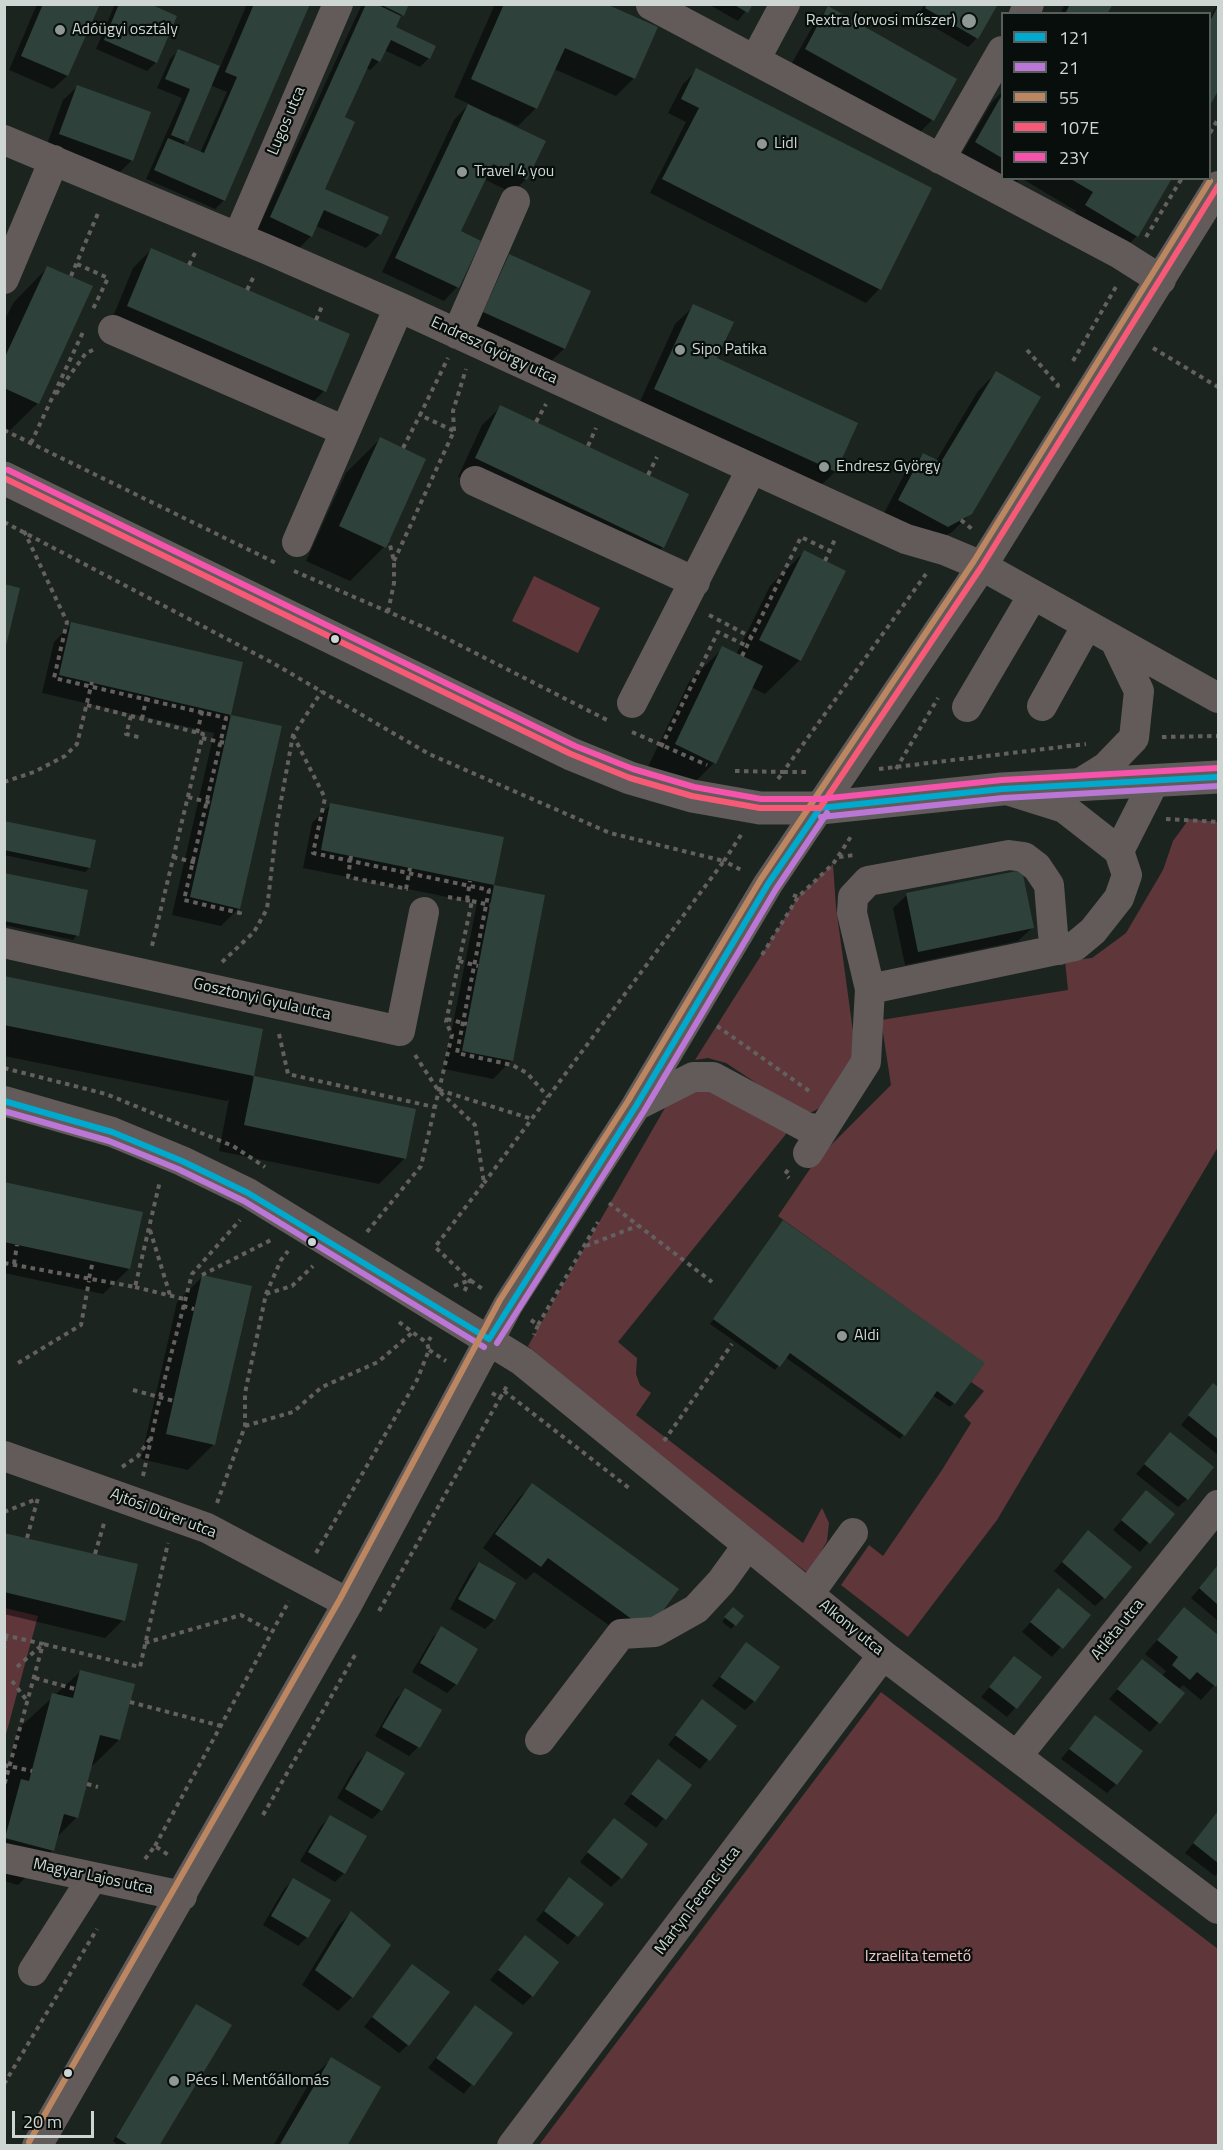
<!DOCTYPE html>
<meta charset="utf-8">
<style>
body{margin:0}
#map{position:relative;width:1223px;height:2150px;overflow:hidden;background:#1c2420;font-family:"Titillium Web",sans-serif}
canvas{display:block}
.frame{position:absolute;inset:0;border:6px solid #cdd6d2;pointer-events:none}
.legend{position:absolute;left:1001px;top:12px;width:210px;height:168px;box-sizing:border-box;background:#080e0b;border:2px solid #575e5b;margin:0;padding:8px 10px;list-style:none;font-size:18px;color:#cdd6d2}
.legend li{display:flex;align-items:center;gap:12px;height:30px}
.legend b{width:30px;border:2px solid #575e5b}
.scale{position:absolute;left:12px;top:2111px;width:82px;height:27px;box-sizing:border-box;border:3px solid #cdd6d2;border-top:0;padding-left:8px;font-size:18px;line-height:21px;white-space:nowrap;color:#cdd6d2;-webkit-text-stroke:4px #080e0b;paint-order:stroke}
</style>
<div id="map">
<canvas width="1223" height="2150"></canvas>
<div class="frame"></div>
<ul class="legend">
<li><b style="height:8px;background:#00a9ce"></b>121</li>
<li><b style="height:8px;background:#ba77d6"></b>21</li>
<li><b style="height:8px;background:#bb8660"></b>55</li>
<li><b style="height:8px;background:#f75a77"></b>107E</li>
<li><b style="height:8px;background:#f653ac"></b>23Y</li>
</ul>
<div class="scale">20 m</div>
</div>
<script>
const c = document.querySelector('canvas').getContext('2d');
c.lineJoin = 'round';
function paint(path, color) { c.fillStyle = color; c.fill(path, 'evenodd'); }
const poly = rows => new Path2D(rows.map(r => 'M' + r).join(''));
function strokePath(path, color, width, dash) { c.strokeStyle = color; c.lineWidth = width; c.lineCap = dash ? 'butt' : 'round'; c.setLineDash(dash || []); c.stroke(path); }
function write(font, color, halo, rows, align = 'center') {
  c.font = font + ' "Titillium Web",sans-serif'; c.lineWidth = 4.5; c.setLineDash([]); c.textBaseline = 'middle'; c.strokeStyle = halo; c.fillStyle = color; for (const [text, x, y, turn = 0] of rows) {
    c.save(); c.translate(x, y); c.rotate((+turn || 0) * Math.PI / 180); c.textAlign = isNaN(turn) ? turn : align; if (halo) c.strokeText(text, 0, 0); c.fillText(text, 0, 0); c.restore();
  }
}
const green = poly([
 [534,576,600,608,578,653,512,621],
 [1189,819,1218,822,1218,1147,997,1520,908,1637,841,1585,869,1545,883,1556,942,1470,971,1423,964,1416,984,1391,971,1382,984,1363,778,1216,816,1160,891,1085,881,1020,1068,990,1065,961,1092,958,1126,933,1163,870,1173,841],
 [833,864,836,907,855,1046,855,1062,827,1104,812,1112,800,1112,726,1063,708,1058,695,1060,798,897],
 [693,1077,789,1127,786,1134,618,1342,637,1358,636,1374,640,1385,651,1393,636,1415,803,1543,822,1508,829,1523,827,1541,809,1574,653,1456,528,1346,677,1087],
 [5,1608,38,1616,5,1738,4,1608],
 [881,1692,1218,1949,1218,2145,539,2145]
]);
const shadow = poly([
 [37,4,98,4,67,76,53,89,9,70],
 [115,4,146,4,156,62,147,71,96,49],
 [247,4,308,4,224,200,215,209,146,179,182,98,157,88,170,59,179,50,220,67],
 [210,85,227,92,200,153,183,146],
 [362,4,407,4,394,28,429,58,420,67,384,50,379,61,370,70,366,68,343,118,323,189,380,234,366,248,316,226,311,236,297,250,257,231],
 [495,4,602,4,634,78,616,96,554,69,536,108,518,126,495,116,494,119,526,179,512,193,484,179,459,232,479,242,457,287,444,301,382,272,454,120,469,104,454,97],
 [708,4,751,4,738,21],
 [925,4,997,4,977,38,968,47,917,17],
 [1065,4,1111,4,1106,14,1060,14],
 [1218,4,1218,88,1210,103,1210,18],
 [828,8,932,120,919,133,792,63,815,22],
 [697,70,879,289,866,303,650,193,686,122,668,113,683,84],
 [77,87,132,160,118,174,46,147,63,100],
 [1002,92,1002,178,1021,178,1009,190,958,160,992,102],
 [1021,178,1170,178,1137,236,1119,254,1068,224,1076,211],
 [151,250,324,391,306,409,110,324,133,268],
 [509,255,589,292,564,349,550,362,470,326,496,269],
 [48,267,38,403,4,436,4,321,14,302],
 [694,306,716,359,856,424,835,472,816,490,637,408,675,324],
 [996,373,971,513,952,532,929,545,881,519,905,473,923,454,936,461,978,391],
 [501,407,663,547,644,565,458,477,482,425],
 [380,439,384,547,350,581,306,561,346,473],
 [804,552,800,660,765,694,751,687,714,763,680,797,642,779,689,682,723,648,736,655,770,586],
 [72,624,241,664,229,716,281,728,239,908,221,926,172,915,214,733,42,693,54,642],
 [330,805,502,839,493,886,543,896,511,1061,493,1079,444,1069,477,903,303,868,312,823],
 [4,822,94,841,89,868,85,872,4,855],
 [4,874,77,935,73,940,4,925],
 [907,895,1032,928,1018,941,905,965,893,908],
 [4,978,262,1031,252,1077,414,1111,405,1158,379,1184,219,1151,229,1099,227,1101,4,1056],
 [4,1184,129,1269,103,1294,4,1273],
 [779,1226,954,1403,950,1407,932,1395,900,1439,785,1357,775,1370,710,1324],
 [203,1276,214,1444,188,1470,141,1459,177,1302],
 [1214,1385,1218,1389,1218,1455,1181,1425],
 [1170,1434,1187,1499,1178,1507,1136,1474],
 [532,1485,647,1630,634,1643,534,1572,526,1580,483,1548,519,1498],
 [1146,1492,1173,1514,1140,1552,1113,1530],
 [4,1534,123,1620,105,1638,4,1614],
 [1080,1541,1104,1598,1095,1606,1054,1571],
 [479,1563,514,1583,494,1620,485,1629,450,1609,470,1572],
 [1218,1567,1218,1621,1191,1598],
 [1058,1590,1088,1615,1052,1657,1022,1632],
 [1184,1609,1218,1637,1218,1681,1201,1700,1183,1685,1178,1690,1183,1694,1150,1732,1109,1699,1142,1661,1162,1676,1166,1671,1145,1654],
 [729,1613,742,1617,731,1629,722,1622],
 [442,1628,476,1649,456,1684,447,1693,412,1672,433,1637],
 [746,1644,754,1701,745,1710,712,1686],
 [1014,1658,1015,1708,1007,1717,981,1697],
 [81,1671,119,1740,89,1769,77,1817,56,1838,52,1851,18,1885,4,1881,4,1783,18,1729],
 [405,1690,440,1710,418,1747,409,1756,375,1736,396,1699],
 [702,1701,735,1726,700,1769,668,1745],
 [1095,1717,1116,1784,1107,1793,1061,1759],
 [367,1753,381,1810,372,1819,337,1798,358,1762],
 [649,1770,690,1786,656,1828,624,1804],
 [1218,1813,1218,1872,1215,1876,1185,1853],
 [330,1817,344,1873,335,1882,300,1861,321,1826],
 [614,1820,620,1878,611,1887,580,1862],
 [570,1879,602,1904,568,1945,536,1920],
 [293,1880,307,1937,298,1946,263,1925,284,1889],
 [351,1913,389,1945,352,1997,338,2011,302,1985,338,1926],
 [525,1937,532,1996,523,2005,490,1980],
 [412,1966,408,2045,399,2053,364,2027],
 [196,2006,158,2146,119,2146,113,2141],
 [475,2007,511,2033,464,2094,428,2068],
 [331,2059,345,2146,273,2146,313,2077]
]);
const building = poly([
 [43,4,100,4,68,76,21,56],
 [119,4,150,4,177,16,157,63,104,40],
 [254,4,310,4,225,201,154,170,168,138,204,153,237,77,225,72],
 [366,4,376,4,401,16,396,27,436,46,430,59,391,40,380,62,372,58,345,117,355,122,325,189,389,217,381,235,324,210,312,237,270,217],
 [380,4,409,4,404,16],
 [504,4,606,4,658,27,635,79,565,48,537,109,471,79],
 [733,4,753,4,748,13],
 [927,4,998,4,978,39,925,8],
 [1070,4,1113,4,1107,14,1065,14],
 [828,6,957,79,934,121,805,49],
 [1218,6,1218,91,1210,105,1210,21],
 [178,49,220,66,188,142,171,135,190,89,165,79],
 [696,68,932,188,881,290,662,179,699,108,681,99],
 [77,85,151,112,133,161,59,134],
 [1002,95,1002,158,975,142],
 [468,104,546,141,527,180,493,164,461,231,481,241,459,288,395,258],
 [1069,178,1172,178,1138,237,1085,205,1093,192],
 [151,248,350,334,326,392,127,306],
 [509,254,591,291,565,349,483,312],
 [47,266,93,286,39,404,4,388,4,359],
 [693,304,734,322,717,358,858,423,836,472,654,389],
 [996,371,1041,397,972,514,948,527,898,500,923,453,941,462],
 [500,405,689,494,664,548,475,458],
 [380,437,426,459,386,548,339,526],
 [804,550,846,571,801,661,759,640],
 [4,584,20,588,5,650,4,650],
 [71,622,243,662,231,715,59,675],
 [722,646,763,666,716,764,675,744],
 [231,715,282,726,240,909,190,897],
 [330,803,504,837,494,885,321,850],
 [4,821,96,840,90,868,4,850],
 [1022,870,1034,928,918,952,906,893],
 [4,873,88,890,79,936,4,921],
 [494,885,545,895,513,1061,462,1051],
 [4,976,263,1029,254,1076,4,1025],
 [254,1076,416,1109,406,1159,244,1125],
 [4,1182,143,1212,130,1269,4,1242],
 [783,1220,985,1363,955,1404,937,1391,905,1436,790,1353,780,1367,713,1319],
 [202,1275,252,1286,215,1445,166,1434],
 [1213,1383,1218,1387,1218,1439,1188,1415],
 [1170,1432,1214,1467,1188,1500,1144,1464],
 [532,1483,679,1589,648,1631,548,1558,541,1567,495,1534],
 [1146,1490,1175,1514,1150,1544,1121,1520],
 [1088,1530,1132,1567,1105,1599,1062,1562],
 [4,1533,138,1564,125,1621,4,1592],
 [479,1562,516,1583,495,1620,458,1599],
 [1218,1565,1218,1605,1199,1588],
 [1058,1588,1091,1615,1063,1649,1030,1622],
 [733,1607,744,1616,736,1626,724,1617],
 [1184,1607,1218,1635,1218,1683,1216,1687,1197,1672,1190,1680,1172,1665,1178,1657,1157,1640],
 [441,1626,478,1649,457,1685,420,1663],
 [746,1642,780,1667,755,1702,720,1677],
 [1014,1656,1042,1677,1017,1709,989,1687],
 [1142,1659,1185,1693,1160,1724,1117,1689],
 [80,1670,135,1684,120,1740,100,1735,78,1818,64,1814,54,1851,5,1838,21,1779,29,1781,52,1693,73,1698],
 [405,1688,442,1710,420,1748,382,1727],
 [702,1699,737,1726,710,1761,675,1735],
 [1095,1715,1143,1751,1117,1785,1069,1749],
 [367,1751,405,1773,382,1811,345,1789],
 [658,1759,692,1785,666,1820,631,1794],
 [1218,1811,1218,1863,1193,1843],
 [330,1815,367,1836,345,1874,308,1852],
 [614,1818,648,1844,622,1879,587,1852],
 [569,1877,604,1904,578,1937,544,1911],
 [293,1878,331,1900,308,1938,271,1916],
 [351,1911,391,1945,353,1998,315,1970],
 [525,1935,559,1962,533,1997,498,1970],
 [412,1964,450,1992,409,2046,372,2017],
 [196,2004,232,2025,159,2146,130,2146,116,2137],
 [475,2005,513,2033,474,2086,436,2058],
 [331,2057,381,2087,347,2146,279,2146]
]);
const path = poly([
 [1210,133,1218,119],
 [1146,237,1182,178],
 [77,264,108,278,93,309],
 [189,265,197,249],
 [71,276,99,211],
 [247,290,255,274],
 [316,320,323,304],
 [1153,348,1218,387],
 [1027,350,1058,385,1057,388],
 [1073,361,1117,285],
 [56,394,86,353,93,350],
 [536,422,546,404],
 [4,430,276,563],
 [454,431,453,411,466,369],
 [31,443,84,330],
 [588,446,596,428],
 [403,448,420,415],
 [648,475,657,457],
 [961,520,972,529],
 [4,522,271,662,429,754,610,833,724,861,484,1183],
 [24,531,67,622,54,678,226,718,184,900,240,913,240,909],
 [394,561,454,431,420,415,448,358],
 [825,561,836,537],
 [294,571,428,629,609,721],
 [388,612,394,583,394,561,389,541],
 [709,615,751,637],
 [742,656,801,537,830,551],
 [87,705,203,734,152,946],
 [131,716,126,734,142,738],
 [142,719,147,695],
 [632,732,707,765],
 [197,733,203,708],
 [293,735,325,798,313,853,489,890,457,1053,512,1065,527,1073,548,1097],
 [1162,737,1218,736],
 [202,738,225,743],
 [661,747,718,632,747,646],
 [879,769,1086,744],
 [896,769,938,698],
 [735,771,783,772,926,574],
 [778,779,783,772,809,772],
 [4,782,34,772,65,756,77,744,92,682],
 [188,797,211,803],
 [1166,819,1218,822],
 [741,835,724,861,743,871],
 [351,856,348,877,408,889],
 [173,857,197,863],
 [839,857,855,855],
 [406,889,410,868],
 [793,895,798,897,833,864,852,835],
 [467,900,470,881],
 [472,901,490,905],
 [762,955,798,897],
 [459,961,478,966],
 [222,962,254,932,267,909,277,823,293,735,322,691],
 [447,1019,467,1024],
 [717,1026,812,1093],
 [279,1034,288,1074,434,1107],
 [415,1055,438,1090,475,1125,484,1183,435,1247,470,1280,464,1292],
 [4,1068,106,1094,233,1146,265,1167],
 [439,1090,532,1119],
 [788,1170,785,1174,789,1178],
 [609,1203,712,1282],
 [150,1230,170,1295],
 [367,1232,421,1166,452,1035,446,1022,472,901,448,897],
 [586,1246,637,1226],
 [4,1263,135,1287,160,1181],
 [14,1264,17,1245],
 [202,1275,271,1240],
 [89,1278,93,1261],
 [454,1286,470,1280,484,1290],
 [135,1287,184,1299],
 [266,1294,292,1286,313,1266],
 [183,1306,194,1309],
 [531,1320,538,1325,534,1335],
 [399,1322,427,1343],
 [538,1325,598,1222],
 [429,1350,446,1361],
 [18,1363,81,1325,89,1281],
 [133,1390,174,1401],
 [504,1391,629,1488],
 [492,1393,500,1398,508,1384],
 [245,1426,293,1412,322,1387,378,1362,413,1332],
 [664,1441,732,1344],
 [122,1467,138,1456,150,1439],
 [143,1476,160,1397,192,1274,240,1220],
 [217,1503,245,1426,245,1393,266,1294,281,1260,288,1251],
 [4,1512,37,1499],
 [27,1538,38,1498],
 [316,1553,417,1380,429,1350,427,1343,431,1337],
 [95,1554,105,1520],
 [379,1611,500,1398],
 [4,1635,43,1644,4,1786],
 [145,1643,241,1615,272,1632],
 [4,1650,6,1635],
 [17,1667,43,1644,140,1667,168,1543],
 [35,1678,75,1689],
 [12,1681,28,1702],
 [130,1702,221,1726],
 [4,1765,32,1771],
 [87,1784,98,1787],
 [263,1815,355,1655],
 [155,1846,289,1601],
 [145,1859,155,1846,170,1856],
 [4,2084,97,1929]
]);
const minor = poly([
 [651,5,1120,254,1161,280],
 [1024,14,1029,4],
 [755,60,785,4],
 [4,140,266,249,399,307,906,539,944,550,982,566,1218,698],
 [940,159,1002,51],
 [238,237,338,4],
 [4,279,54,160],
 [113,330,345,431],
 [457,334,515,201],
 [475,481,695,582],
 [297,542,399,307],
 [632,703,751,470],
 [1042,706,1087,625],
 [967,707,1033,595],
 [1077,785,1106,767,1134,738,1139,691,1116,643],
 [1119,851,1155,780],
 [4,943,400,1031,424,912],
 [870,989,852,913,853,897,868,881,1009,855,1024,857,1037,867,1049,885,1053,934,1059,950],
 [4,1101,112,1132,182,1161,248,1193,522,1361,883,1655,1218,1909],
 [636,1106,693,1077,713,1077,808,1128,821,1129],
 [808,1153,866,1062,870,989,1075,946,1093,931,1119,898,1127,875,1119,851,1064,808,1013,792],
 [4,1456,207,1528,348,1603],
 [809,1594,853,1533],
 [540,1740,621,1634,655,1632,696,1609,721,1582,747,1546],
 [1017,1756,1218,1505],
 [4,1858,182,1896],
 [33,1971,93,1877],
 [37,2146,348,1603,508,1305,636,1106,768,884,982,566,1218,186],
 [512,2146,883,1655]
]);
const major = poly([
 [4,478,571,754,630,778,692,796,760,808,820,808,1002,789,1218,777]
]);
const bus1 = poly([
 [820,808,1002,789,1218,777],
 [4,1101,112,1132,182,1161,248,1193,489,1339],
 [489,1339,636,1106,768,884,820,808]
]);
const bus2 = poly([
 [821,817,1003,798,1218,786],
 [4,1111,109,1141,178,1169,244,1201,484,1347],
 [497,1343,644,1111,776,889,827,813]
]);
const bus3 = poly([
 [29,2142,340,1599,500,1300,628,1101,761,879,974,561,1210,181]
]);
const bus4 = poly([
 [4,478,571,754,630,778,692,796,760,808,820,808],
 [820,808,982,566,1218,186]
]);
const bus5 = poly([
 [8,470,575,746,633,769,694,787,761,799,820,799,1002,780,1218,768]
]);
const markers = [
 [969,21,8,"#8f9894"],
 [60,30,6,"#8f9894"],
 [762,144,6,"#8f9894"],
 [462,172,6,"#8f9894"],
 [680,350,6,"#8f9894"],
 [824,467,6,"#8f9894"],
 [335,639,5,"#cdd6d2"],
 [312,1242,5,"#cdd6d2"],
 [842,1336,6,"#8f9894"],
 [68,2073,5,"#cdd6d2"],
 [174,2081,6,"#8f9894"]
];
const poiNames = [
 ["Rextra (orvosi műszer)",956,21,"right"],
 ["Adóügyi osztály",72,30],
 ["Lidl",774,144],
 ["Travel 4 you",474,172],
 ["Sipo Patika",692,350],
 ["Endresz György",836,467],
 ["Aldi",854,1336],
 ["Pécs I. Mentőállomás",186,2081]
];
const streetNames = [
 ["Lugos utca",287,121,-67],
 ["Endresz György utca",494,351,25],
 ["Gosztonyi Gyula utca",262,1000,13],
 ["Ajtósi Dürer utca",163,1514,21],
 ["Alkony utca",851,1628,39],
 ["Atléta utca",1118,1630,-51],
 ["Magyar Lajos utca",93,1877,12],
 ["Martyn Ferenc utca",698,1901,-53]
];
const parkNames = [
 ["Izraelita temető",918,1957]
];
paint(green, '#5f363a');
paint(shadow, '#0007');
paint(building, '#2e423b');
strokePath(path, '#63605f', 4, [4.5, 4.5]);
strokePath(minor, '#625b5a', 30);
strokePath(major, '#615b5b', 33);
strokePath(bus1, '#00a9ce', 6);
strokePath(bus2, '#ba77d6', 6);
strokePath(bus3, '#bb8660', 6);
strokePath(bus4, '#f75a77', 6);
strokePath(bus5, '#f653ac', 6);
for (const [x, y, r, color] of markers) { const dot = new Path2D(); dot.arc(x, y, r, 0, 2 * Math.PI); c.fillStyle = color; c.fill(dot); strokePath(dot, '#080e0b', 2); }
write('16px', '#cdd6d2', '#080e0b', poiNames, 'left');
write('16px', '#cdd6d2', '#080e0b', streetNames);
write('16px', '#f4c6c9', '#080e0b', parkNames);
</script>
